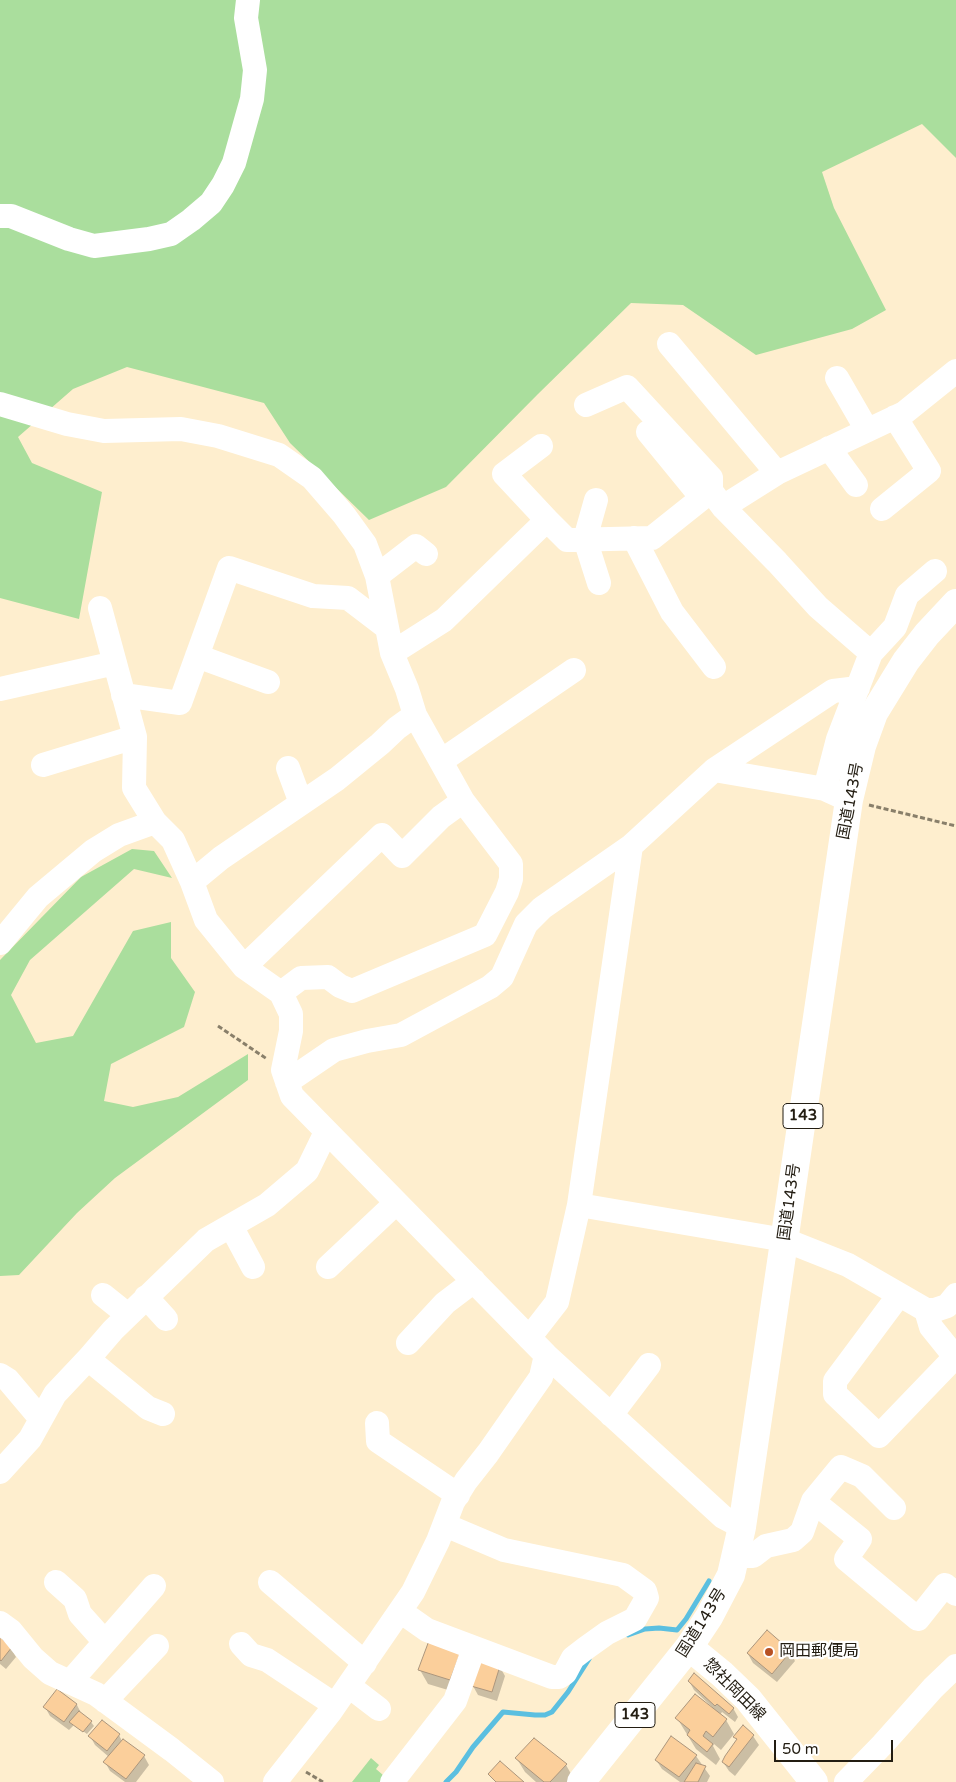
<!DOCTYPE html>
<meta charset="utf-8">
<style>
body{margin:0}
#map{position:relative;width:956px;height:1782px;overflow:hidden;background:#feeece;font-family:"Varela Round",sans-serif}
canvas{display:block}
.scale{position:absolute;left:774px;top:1740px;width:119px;height:22px;box-sizing:border-box;border:2px solid #231d12;border-top:0;padding-left:6px;font-size:15px;line-height:18px;white-space:nowrap;color:#231d12;-webkit-text-stroke:4px #fff;paint-order:stroke}
</style>
<div id="map">
<canvas width="956" height="1782"></canvas>
<div class="scale">50 m</div>
</div>
<script>
const c = document.querySelector('canvas').getContext('2d');
c.lineJoin = 'round';
function paint(path, color) { c.fillStyle = color; c.fill(path, 'evenodd'); }
const poly = rows => new Path2D(rows.map(r => 'M' + r).join(''));
function strokePath(path, color, width, dash) { c.strokeStyle = color; c.lineWidth = width; c.lineCap = dash ? 'butt' : 'round'; c.setLineDash(dash || []); c.stroke(path); }
function write(font, color, halo, rows, align = 'center') {
  c.font = font + ' "Varela Round","Noto Sans JP",sans-serif'; c.lineWidth = 4.5; c.setLineDash([]); c.textBaseline = 'middle'; c.strokeStyle = halo; c.fillStyle = color; for (const [text, x, y, turn = 0] of rows) {
    c.save(); c.translate(x, y); c.rotate((+turn || 0) * Math.PI / 180); c.textAlign = isNaN(turn) ? turn : align; if (halo) c.strokeText(text, 0, 0); c.fillText(text, 0, 0); c.restore();
  }
}
const green = poly([
 [0,0,956,0,956,158,922,124,822,172,834,208,886,310,852,329,756,355,683,305,631,303,538,394,446,487,369,520,290,443,264,403,127,367,73,389,18,437,32,463,102,492,79,619,0,598],
 [132,849,154,851,172,878,134,869,30,960,11,995,36,1043,73,1036,133,931,171,922,171,958,195,992,184,1027,111,1064,104,1101,133,1107,178,1097,248,1054,248,1080,115,1178,77,1213,19,1275,0,1276,0,960,81,877],
 [371,1758,379,1765,376,1769,383,1775,381,1782,352,1782]
]);
const shadow = poly([
 [0,1639,11,1648,16,1657,6,1669,0,1664],
 [431,1639,458,1693,428,1684,420,1670],
 [790,1652,795,1661,777,1682,753,1663,748,1654],
 [500,1667,505,1676,497,1701,478,1695,473,1686],
 [689,1681,733,1708,738,1717,735,1722,722,1712,720,1715,726,1720,734,1734,721,1750,714,1744,713,1746,720,1759,716,1765,696,1749,677,1718,712,1707,694,1690],
 [57,1691,77,1705,82,1715,91,1722,94,1726,87,1734,73,1724,73,1726,69,1730,50,1716,45,1707],
 [743,1727,753,1736,759,1745,735,1776,729,1771,723,1762,737,1741,735,1737],
 [119,1735,122,1741,144,1756,149,1765,136,1782,125,1782,110,1771,105,1762,109,1757,95,1745,90,1736],
 [696,1756,710,1776,707,1782,680,1782,662,1769,656,1760],
 [517,1759,566,1765,574,1779,571,1782,536,1782,525,1772]
]);
const stream = poly([
 [628,1635,645,1629,659,1628,677,1630,686,1619,709,1581],
 [446,1782,456,1772,473,1747,503,1712,535,1715,545,1715,552,1712,568,1692,589,1659]
]);
const building = poly([
 [767,1630,791,1651,772,1674,747,1653,767,1630],
 [0,1637,12,1647,1,1661,0,1660,0,1637],
 [430,1638,462,1649,450,1680,418,1670,430,1638],
 [480,1659,500,1666,492,1692,471,1686,480,1659],
 [694,1673,734,1708,729,1714,717,1704,715,1706,688,1681,694,1673],
 [57,1689,77,1704,64,1722,43,1707,57,1689],
 [695,1694,727,1719,713,1737,706,1731,703,1736,713,1744,707,1752,687,1735,690,1730,675,1718,695,1694],
 [79,1711,92,1721,83,1732,69,1722,79,1711],
 [102,1720,120,1734,107,1751,88,1736,102,1720],
 [743,1725,754,1735,729,1767,722,1762,725,1756,737,1739,733,1737,743,1725],
 [671,1736,697,1755,679,1777,655,1760,671,1736],
 [534,1738,567,1764,550,1782,544,1782,515,1758,534,1738],
 [123,1739,145,1755,126,1779,103,1762,123,1739],
 [500,1761,524,1782,496,1782,488,1774,500,1761],
 [696,1763,706,1766,698,1782,684,1782,696,1763]
]);
const path = poly([
 [869,805,956,826],
 [218,1026,267,1059],
 [306,1772,323,1782]
]);
const minor = poly([
 [0,216,11,216,69,239,94,246,149,239,171,234,191,220,211,203,223,185,234,163,252,99,255,70,246,18,248,0],
 [669,344,777,473],
 [837,378,867,430],
 [0,404,67,424,104,431,181,429,218,436,279,455,312,478,344,515,365,544,377,576,392,653,407,689,415,715,397,728,380,744,337,779,221,858,192,882],
 [586,405,627,387,711,478,711,491],
 [648,432,702,498],
 [541,446,504,474,547,520],
 [829,448,856,485],
 [596,500,585,539,599,583],
 [723,507,777,473,904,413,956,371],
 [882,509,929,471,895,417],
 [634,538,672,612,714,667],
 [377,576,416,546,426,554],
 [100,608,135,737,134,788,155,822,173,840,192,882,206,920,244,967,281,993,291,1014,291,1031,283,1070,292,1096,546,1355,723,1517,742,1527],
 [392,653,444,620,547,520,567,540,652,538,711,491,723,507,777,562,818,607,871,653],
 [197,656,268,682],
 [0,689,115,663],
 [123,695,180,703,229,568,313,596,348,598,386,627],
 [441,761,574,670],
 [43,765,135,737],
 [288,768,301,803],
 [714,770,833,691,858,688],
 [825,789,838,739,871,653,895,627,907,595,935,571],
 [0,943,38,897,93,851,119,835,155,822],
 [244,967,382,835,402,856,441,817,463,801],
 [281,993,301,978,328,977,340,986,352,991,485,935,507,892,511,879,511,864,463,801,415,715],
 [287,1082,334,1050,367,1041,401,1035,490,987,502,977,526,924,542,908,631,846],
 [579,1205,785,1240,848,1265,926,1310,935,1310,947,1306,956,1295],
 [231,1226,253,1267],
 [328,1267,396,1203],
 [103,1295,128,1315],
 [899,1295,835,1381,835,1394,879,1436,955,1357],
 [146,1297,166,1319],
 [926,1310,931,1327,956,1358],
 [529,1338,557,1302,579,1205,631,846,714,770,825,789,849,800],
 [408,1343,445,1303,474,1281],
 [88,1359,148,1408,163,1414],
 [0,1375,8,1380,41,1419],
 [611,1415,649,1365],
 [377,1423,378,1441,458,1495],
 [0,1472,30,1439,55,1394,88,1359,113,1330,206,1240,267,1205,307,1171,326,1132],
 [813,1501,860,1539,846,1559,918,1619,945,1585,956,1594],
 [736,1556,753,1556,766,1546,793,1540,802,1532,813,1501,841,1467,862,1476,894,1508],
 [56,1582,75,1599,80,1614,105,1642],
 [270,1582,365,1663],
 [400,1611,427,1630,552,1677,559,1677,565,1673,573,1658,586,1648,607,1633,635,1619,647,1598,645,1591,623,1575,504,1550,445,1525],
 [0,1623,11,1631,33,1658,50,1673,96,1694,172,1750,212,1782],
 [241,1644,251,1655,267,1660,335,1705],
 [70,1682,154,1586],
 [349,1686,379,1709],
 [105,1701,157,1646],
 [275,1782,331,1711,413,1592,438,1541,453,1502,466,1481,488,1453,541,1377,546,1355],
 [392,1782,455,1701,474,1648],
 [846,1782,883,1744,933,1688,956,1666]
]);
const major = poly([
 [689,1647,722,1674,748,1699,814,1782]
]);
const highway = poly([
 [581,1782,689,1647,709,1617,731,1575,742,1527,849,800,862,746,874,713,906,661,927,634,956,603]
]);
const markers = [
 [769,1652,5,"#b75123"]
];
const shields = [
 [803,1116,40],
 [635,1715,40]
];
const shieldNames = [
 ["143",803,1116],
 ["143",635,1715]
];
const streetNames = [
 ["国道143号",851,801,-79],
 ["国道143号",790,1202,-82],
 ["国道143号",702,1623,-58],
 ["惣社岡田線",734,1690,45]
];
const poiNames = [
 ["岡田郵便局",779,1652]
];
paint(green, '#aade9d');
paint(shadow, '#0003');
strokePath(stream, '#5bbfe0', 5);
paint(building, '#fbcf9b');
strokePath(building, '#ab957c', 1);
strokePath(path, '#897f6a', 3, [5, 2.5]);
strokePath(minor, '#fff', 24);
strokePath(major, '#fff', 28);
strokePath(highway, '#fff', 28);
for (const [x, y, r, color] of markers) { const dot = new Path2D(); dot.arc(x, y, r, 0, 2 * Math.PI); c.fillStyle = color; c.fill(dot); strokePath(dot, '#fff', 2); }
for (const [x, y, w] of shields) { const box = new Path2D(); box.roundRect(x - w / 2, y - 12.5, w, 25, 4); c.fillStyle = '#fff'; c.fill(box); strokePath(box, '#231d12', 1); }
write('bold 15px', '#231d12', null, shieldNames);
write('16px', '#231d12', '#fff', streetNames);
write('16px', '#231d12', '#fff', poiNames, 'left');
</script>
